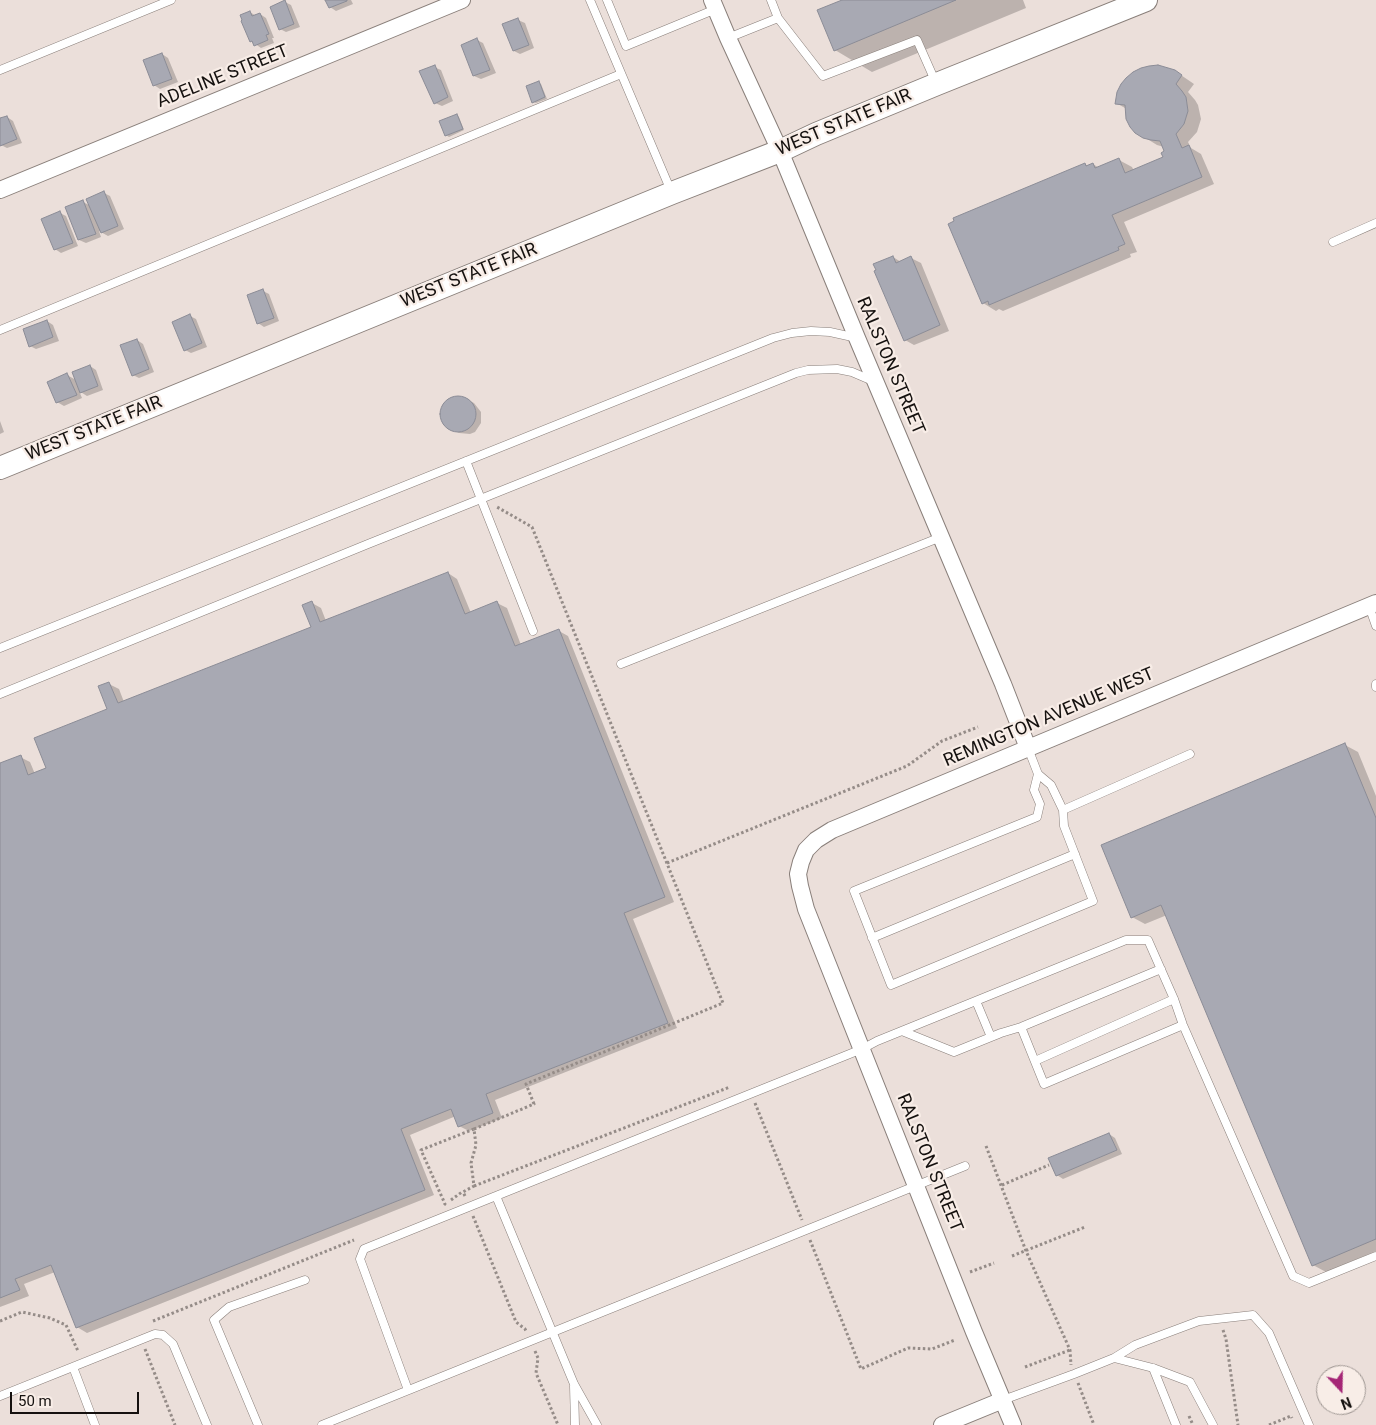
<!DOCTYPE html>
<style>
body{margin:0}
#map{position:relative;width:1376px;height:1425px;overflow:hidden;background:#ebdfda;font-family:Roboto,sans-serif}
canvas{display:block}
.north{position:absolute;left:1316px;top:1365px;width:50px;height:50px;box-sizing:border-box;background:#f8ede7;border:1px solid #9d9591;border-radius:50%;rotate:159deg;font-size:14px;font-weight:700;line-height:20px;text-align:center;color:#15110f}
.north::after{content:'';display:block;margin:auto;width:18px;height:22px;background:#a52676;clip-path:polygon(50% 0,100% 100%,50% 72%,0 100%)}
.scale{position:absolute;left:10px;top:1392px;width:129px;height:22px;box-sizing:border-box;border:2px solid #15110f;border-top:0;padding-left:6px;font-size:15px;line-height:18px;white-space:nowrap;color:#15110f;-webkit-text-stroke:4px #f8ede7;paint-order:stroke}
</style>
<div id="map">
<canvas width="1376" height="1425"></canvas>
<div class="north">N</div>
<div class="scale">50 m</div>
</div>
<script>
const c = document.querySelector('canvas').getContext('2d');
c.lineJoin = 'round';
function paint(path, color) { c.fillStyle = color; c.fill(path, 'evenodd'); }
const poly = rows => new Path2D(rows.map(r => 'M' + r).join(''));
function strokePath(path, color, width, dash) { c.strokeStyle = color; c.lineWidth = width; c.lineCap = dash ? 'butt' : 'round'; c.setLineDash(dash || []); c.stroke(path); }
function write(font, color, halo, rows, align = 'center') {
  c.font = font + ' Roboto,sans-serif'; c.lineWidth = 4.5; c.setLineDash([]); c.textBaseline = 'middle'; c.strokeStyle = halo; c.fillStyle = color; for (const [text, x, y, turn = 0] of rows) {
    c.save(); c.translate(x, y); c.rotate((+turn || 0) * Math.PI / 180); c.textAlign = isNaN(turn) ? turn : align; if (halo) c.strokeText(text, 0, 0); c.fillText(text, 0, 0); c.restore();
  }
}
const shadow = poly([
 [327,0,351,0,353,4,336,11,330,7],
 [845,0,1023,0,1026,8,872,72,835,50],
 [285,2,291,5,300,27,286,32,280,29],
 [250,12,256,16,260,14,266,18,274,38,272,38,274,43,261,48,251,41],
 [518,20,525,23,534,48,520,54,514,51],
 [477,40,483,43,496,73,481,79,474,76,463,46],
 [162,54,168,58,178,82,160,89,154,85],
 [434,67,441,70,453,101,442,106,435,103],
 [1175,71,1194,84,1188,92,1195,100,1198,105,1201,119,1197,132,1188,142,1191,148,1201,154,1214,184,1124,222,1137,252,1130,254,1131,257,1003,311,999,309,996,311,983,303,1085,164,1088,166,1093,164,1099,168,1119,160,1132,167,1134,171,1165,158,1166,152,1164,147,1157,145,1136,132,1125,108,1116,103],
 [539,83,541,84,547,99,536,103,533,102],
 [457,115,459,117,464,130,449,137,446,135],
 [7,117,13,121,22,143,7,148,1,145,0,142,0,120],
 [104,193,110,196,124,229,108,236,99,231,101,237,86,243,79,240,83,202,91,206],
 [60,213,66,216,78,246,61,253,55,249],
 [893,257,901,262,911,258,921,263,949,331,914,345,905,340],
 [263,291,269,294,279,321,264,327,258,323],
 [190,316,196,319,207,347,191,353,185,350],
 [47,321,53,325,59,341,36,349,30,346],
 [137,340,143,344,154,372,139,378,133,375],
 [90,366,96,370,103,390,87,396,79,391,82,398,64,406,57,402,49,382,67,375,76,380],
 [457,397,468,400,474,403,481,412,481,423,475,432,470,434,459,433,447,426,443,422,441,417,443,406,452,398],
 [0,421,4,432,0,434],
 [448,573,457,579,471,613,497,603,507,608,521,645,559,631,568,636,674,902,633,919,677,1028,495,1100,502,1118,469,1131,459,1126,456,1116,410,1135,434,1195,87,1333,77,1327,55,1272,24,1284,29,1296,0,1307,0,765,20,757,30,762,35,774,48,769,109,709,109,684,119,689,124,702,312,628,312,603,321,608,326,621],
 [1345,745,1358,752,1376,796,1376,1251,1326,1272,1313,1265,1167,915,1145,924,1132,917],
 [1109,1134,1115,1138,1122,1154,1063,1179,1057,1175]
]);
const building = poly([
 [285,0,294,24,279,30,270,7,285,0],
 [325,0,347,0,347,1,329,8,325,0],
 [842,0,956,0,834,51,817,10,842,0],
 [250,11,252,16,260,13,269,34,266,35,268,40,254,46,252,41,250,42,241,21,242,20,240,15,250,11],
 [518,18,529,45,513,51,502,24,518,18],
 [477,38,490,70,473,76,461,45,477,38],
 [162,53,172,79,153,86,143,60,162,53],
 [435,65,448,97,434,104,419,71,435,65],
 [1158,65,1175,70,1182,75,1176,84,1182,91,1186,97,1188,111,1184,124,1176,134,1182,148,1189,145,1202,177,1112,215,1125,244,1118,247,1119,250,989,305,988,301,982,304,948,224,954,221,953,218,1085,163,1086,166,1093,163,1095,168,1119,158,1125,173,1163,157,1161,153,1164,151,1160,141,1151,140,1143,138,1135,133,1130,127,1126,119,1125,105,1115,104,1117,92,1121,84,1126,78,1133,72,1141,68,1149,66,1158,65],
 [539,81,545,97,532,103,526,86,539,81],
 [457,114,463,129,445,136,439,121,457,114],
 [7,116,17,139,0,146,0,118,7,116],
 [104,191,118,226,101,233,86,199,104,191],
 [83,200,96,234,78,240,65,207,83,200],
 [60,211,73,243,54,250,41,219,60,211],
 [893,256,896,263,911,256,940,325,904,341,874,271,876,270,873,264,893,256],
 [263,289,274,318,257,324,247,295,263,289],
 [190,314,202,343,184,351,172,322,190,314],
 [47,320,53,337,29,347,23,329,47,320],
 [137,339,149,369,132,376,120,345,137,339],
 [90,365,98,386,80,393,72,372,90,365],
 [67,373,77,395,56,403,47,382,67,373],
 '440 414a18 18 0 1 1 36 0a18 18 0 1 1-36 0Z',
 [448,572,465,614,497,601,515,646,559,629,665,897,624,913,668,1023,486,1094,493,1113,458,1127,451,1109,401,1129,425,1190,76,1328,51,1265,15,1279,20,1290,0,1298,0,763,21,755,28,775,46,768,34,738,107,709,98,686,109,682,118,703,311,627,302,605,312,601,320,622,448,572],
 [1345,743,1376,818,1376,1239,1312,1266,1161,905,1131,918,1101,845,1345,743],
 [1109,1133,1117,1150,1056,1176,1048,1158,1109,1133]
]);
const path = poly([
 [667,863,907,766,942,741,978,727],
 [755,1103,802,1220],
 [986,1146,1026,1251,1070,1350,1071,1365],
 [1002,1185,1049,1165],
 [474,1186,730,1087],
 [465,1196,463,1192,474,1186,471,1163,476,1145,474,1129,534,1104,526,1084,723,1003,532,527,497,507],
 [451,1200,462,1192],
 [444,1205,445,1204,421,1150,474,1129],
 [473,1216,516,1322,525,1329,526,1331],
 [810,1240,861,1369,908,1348,932,1349,955,1340],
 [1012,1256,1085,1227],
 [970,1272,994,1263],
 [0,1321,22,1312,50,1318,66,1325,78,1351],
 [153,1321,354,1240],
 [1223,1330,1226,1339,1238,1425],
 [145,1349,175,1425],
 [535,1351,538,1358,536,1373,558,1425],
 [1025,1367,1070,1350],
 [1078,1383,1094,1425],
 [1189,1416,1193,1425],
 [1269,1425,1291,1416,1292,1418]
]);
const lane = poly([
 [590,0,671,191],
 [607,0,626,46,716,9],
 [771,0,778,18],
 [728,38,778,18,823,76,917,40,936,83],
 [0,70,171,0],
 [1333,242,1376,223],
 [0,330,621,74],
 [466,461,533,631],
 [1369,606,1376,626],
 [0,648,773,338,792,333,811,331,830,332,857,338],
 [621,664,941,537],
 [1376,684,1376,687],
 [0,694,368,544,796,373,808,370,837,369,852,372,873,381],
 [1028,748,1038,774,1051,785,1063,810,1064,826,1093,901,891,985,854,891,1037,817,1040,804,1034,790,1038,774],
 [1063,810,1190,754],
 [872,938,1075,854],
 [976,1001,991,1037],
 [1021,1027,1044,1084,1183,1025],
 [902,1031,954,1052,1001,1033,1021,1027,1161,969],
 [1035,1061,1174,999],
 [496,1196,574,1384,597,1425],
 [1114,1358,1153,1368,1190,1382,1213,1425],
 [73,1367,95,1425],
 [1153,1368,1176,1425],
 [574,1386,575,1425],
 [408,1390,360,1259,364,1249,862,1049,877,1041,1126,940,1148,940,1174,999,1183,1025,1293,1276,1309,1283,1376,1256],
 [0,1396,155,1334,163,1335,173,1344,207,1425],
 [1003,1400,1074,1374,1114,1358,1135,1345,1199,1321,1253,1315,1269,1333,1309,1425],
 [258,1425,214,1320,229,1307,305,1280],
 [322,1425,965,1166]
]);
const street = poly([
 [712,0,728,38,780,151,857,338,1003,684,1028,748],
 [0,190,462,0],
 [942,1425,1003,1400],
 [1013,1425,974,1332,806,909,800,886,798,874,801,862,806,850,816,840,832,830,1376,603]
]);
const secondary = poly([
 [0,468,672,193,780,151,816,134,937,84,1146,0]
]);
const streetNames = [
 ["ADELINE STREET",223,77,-22],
 ["WEST STATE FAIR",844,123,-23],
 ["WEST STATE FAIR",469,276,-22],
 ["RALSTON STREET",890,366,67],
 ["WEST STATE FAIR",94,429,-22],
 ["REMINGTON AVENUE WEST",1049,718,-23],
 ["RALSTON STREET",929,1163,68]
];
paint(shadow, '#0003');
paint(building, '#a8a9b3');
strokePath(building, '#8b8c96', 1);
strokePath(lane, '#897f7a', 9);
strokePath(street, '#897f7a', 18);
strokePath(secondary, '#897f7a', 24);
strokePath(path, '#958c88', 3, [2.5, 2.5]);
strokePath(lane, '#fff', 8);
strokePath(street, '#fff', 16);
strokePath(secondary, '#fff', 22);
write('18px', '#15110f', '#f8ede7', streetNames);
</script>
